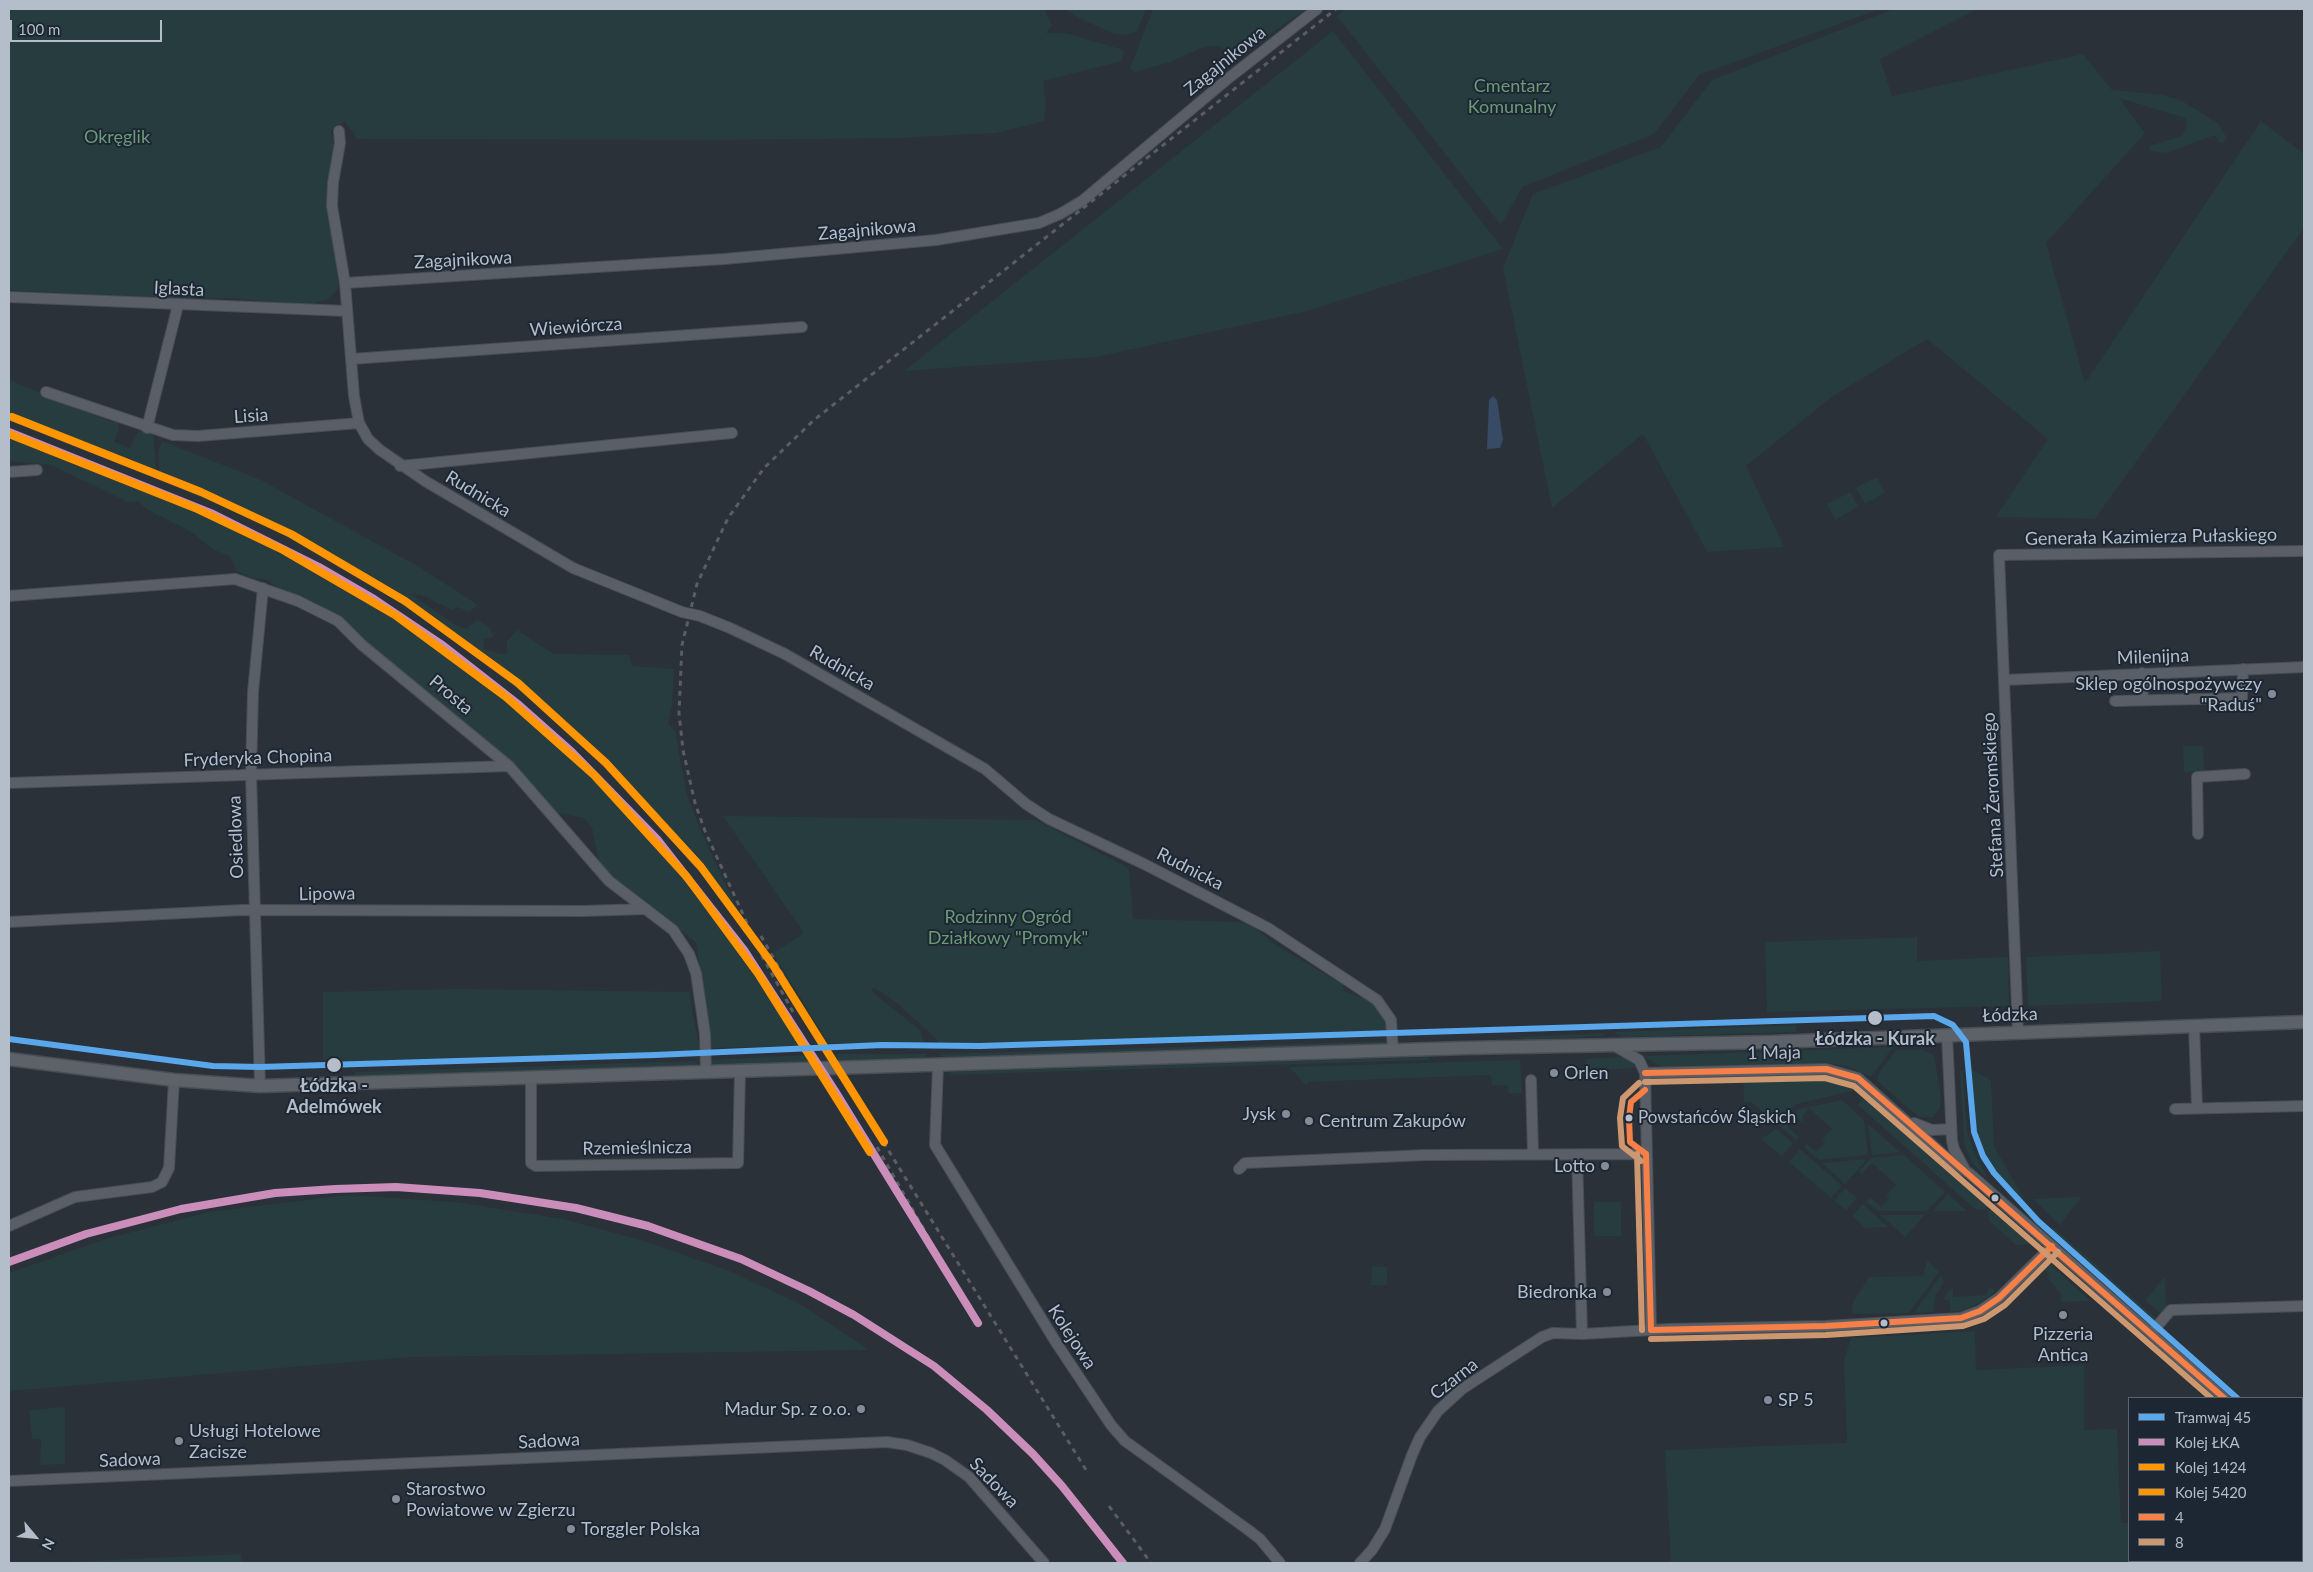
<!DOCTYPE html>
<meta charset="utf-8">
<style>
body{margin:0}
#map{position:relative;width:2313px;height:1572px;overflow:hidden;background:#2a3139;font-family:Lato,sans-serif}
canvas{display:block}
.frame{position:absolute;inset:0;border:10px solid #b4bdca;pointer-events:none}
.legend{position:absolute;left:2128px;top:1397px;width:175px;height:165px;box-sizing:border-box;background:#1d2734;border:1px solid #596370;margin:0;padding:6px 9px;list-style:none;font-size:15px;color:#b4bdca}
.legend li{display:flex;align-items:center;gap:10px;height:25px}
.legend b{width:25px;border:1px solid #596370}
.north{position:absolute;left:10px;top:1512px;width:50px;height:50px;-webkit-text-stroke:4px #1d2734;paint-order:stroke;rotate:118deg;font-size:14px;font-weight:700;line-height:20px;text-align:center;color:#b4bdca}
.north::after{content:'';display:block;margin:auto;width:18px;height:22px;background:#b4bdca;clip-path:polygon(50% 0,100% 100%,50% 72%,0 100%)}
.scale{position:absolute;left:10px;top:20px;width:152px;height:22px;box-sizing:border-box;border:2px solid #b4bdca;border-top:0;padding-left:6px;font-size:15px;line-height:18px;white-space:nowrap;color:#b4bdca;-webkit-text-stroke:4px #1d2734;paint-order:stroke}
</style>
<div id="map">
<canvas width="2313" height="1572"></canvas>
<div class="frame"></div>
<ul class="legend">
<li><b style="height:6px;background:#5aa8eb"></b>Tramwaj 45</li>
<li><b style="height:6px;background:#cb8dba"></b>Kolej ŁKA</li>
<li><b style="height:6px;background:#ff9500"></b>Kolej 1424</li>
<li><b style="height:6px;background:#ff9500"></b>Kolej 5420</li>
<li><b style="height:6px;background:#f78048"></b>4</li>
<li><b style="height:6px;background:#cd976f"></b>8</li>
</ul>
<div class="north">N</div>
<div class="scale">100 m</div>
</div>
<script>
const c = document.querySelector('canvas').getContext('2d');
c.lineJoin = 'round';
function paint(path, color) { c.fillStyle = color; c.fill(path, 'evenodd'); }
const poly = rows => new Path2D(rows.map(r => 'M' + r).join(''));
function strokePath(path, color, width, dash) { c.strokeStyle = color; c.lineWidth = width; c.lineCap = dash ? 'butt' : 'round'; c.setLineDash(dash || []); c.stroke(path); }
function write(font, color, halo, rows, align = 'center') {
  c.font = font + ' Lato,sans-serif'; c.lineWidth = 4; c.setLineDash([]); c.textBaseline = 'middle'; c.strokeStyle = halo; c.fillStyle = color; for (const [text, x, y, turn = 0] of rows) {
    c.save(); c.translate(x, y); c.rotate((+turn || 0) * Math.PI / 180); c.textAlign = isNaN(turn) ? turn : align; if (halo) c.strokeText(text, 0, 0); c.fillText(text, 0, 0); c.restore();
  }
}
const green = poly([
 [9,9,1044,9,1052,25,1046,33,1065,33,1124,50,1122,61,1043,81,1046,105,1044,121,996,133,899,138,717,140,357,139,345,121,331,131,335,150,328,203,339,287,334,294,326,300,308,305,227,298,162,299,9,290],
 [1064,9,1146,9,1137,31,1125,35,1112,33,1079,18],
 [1153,9,1306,9,1267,36,1256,36,1244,50,1238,53,1216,46,1201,48,1170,62,1135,72,1130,68],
 [1345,9,1880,9,1699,75,1654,134,1522,187,1501,225,1337,16],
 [1894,9,1977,9,1880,59,1892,96,2083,54,2112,90,2163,95,2182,101,2218,123,2227,138,2223,143,2219,142,2215,135,2166,153,2150,151,2149,146,2182,136,2187,126,2185,118,2119,98,2145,133,2046,243,2085,383,2261,121,2304,154,2304,228,2095,519,1996,517,2048,439,1927,339,1833,396,1746,466,1784,547,1707,552,1643,434,1552,508,1503,268,1533,194,1661,147,1712,80],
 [1333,31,1503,249,1307,311,1096,357,904,371],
 [9,380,111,422,117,421,119,429,114,442,130,448,139,430,153,434,157,479,9,420],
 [9,436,60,459,195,510,285,553,375,604,481,679,551,736,651,838,715,915,798,1040,797,1041,799,1046,711,1048,696,942,610,877,600,866,592,828,584,818,554,812,517,768,335,615,312,601,276,587,268,580,253,578,237,571,230,556,214,550,190,531,148,510,138,501,128,502,51,465,9,461],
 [162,441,261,480,421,568,478,605,469,612,457,607,452,610,421,595,411,594,454,624,466,629,478,620,489,627,494,637,484,639,483,648,500,654,507,654,507,641,517,630,554,654,629,655,632,666,674,669,672,705,668,724,675,731,686,791,700,829,752,942,713,889,659,825,613,775,534,703,466,648,370,583,261,523,160,480,158,453],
 [1877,477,1885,493,1865,504,1856,488],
 [1850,492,1858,507,1835,520,1827,504],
 [2183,746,2203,746,2204,771,2184,772],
 [723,816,1036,820,1129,868,1133,919,1248,922,1273,943,1343,985,1344,991,1360,997,1363,994,1376,1001,1386,1020,1388,1031,980,1045,938,1043,937,1039,898,1004,874,987,871,991,921,1031,924,1043,828,1043,773,953,804,933],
 [1917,937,1917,961,2008,957,2009,1006,1767,1012,1765,942],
 [2160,951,2162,1001,2028,1006,2026,957],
 [458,989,689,992,700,1051,336,1063,336,1059,323,1059,323,992],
 [1796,1025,1796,1032,1623,1037,1614,1032],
 [1607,1033,1601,1036,1525,1040,1519,1037],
 [1387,1041,1381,1045,949,1058,943,1057,940,1054],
 [1893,1047,1871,1077,1849,1067,1830,1063,1673,1068,1660,1066,1644,1056],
 [1896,1050,1923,1050,1934,1055,1941,1097,1940,1108,1933,1117,1919,1117,1878,1082,1878,1075],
 [835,1054,926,1054,926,1057,920,1059,839,1061],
 [805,1055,809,1061,717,1066,713,1065,710,1060],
 [1429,1057,1429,1060,947,1075,951,1072],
 [1618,1057,1627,1058,1637,1068,1595,1070,1586,1069,1585,1066,1587,1059],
 [1520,1060,1522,1093,1509,1094,1508,1085,1492,1085,1491,1075,1308,1082,1307,1086,1289,1067],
 [699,1061,693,1065,644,1067,355,1076,355,1072],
 [1971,1069,1991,1080,1994,1146,2027,1205,2000,1178,1980,1148,1972,1114],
 [1960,1070,1963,1070,1967,1132,1976,1157,1986,1174,1984,1176,1972,1162,1964,1144],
 [1814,1074,1842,1079,1861,1089,1797,1104,1775,1122,1751,1102,1744,1102,1743,1076],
 [1868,1093,1984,1197,1981,1201,1987,1206,1985,1210,1975,1209,1858,1105],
 [1842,1100,1864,1120,1868,1152,1866,1155,1819,1160,1804,1147,1807,1144,1816,1152,1825,1142,1822,1139,1832,1129,1809,1108,1802,1118,1804,1120,1802,1122,1797,1117,1788,1127,1799,1137,1796,1140,1779,1125,1799,1109],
 [1868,1124,1900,1152,1872,1155],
 [1776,1129,1793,1143,1782,1156,1761,1139],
 [1800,1149,1842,1186,1831,1198,1789,1162],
 [1904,1155,1945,1192,1927,1211,1878,1211,1866,1202,1870,1197,1881,1207,1889,1198,1886,1195,1896,1185,1872,1163,1862,1174,1859,1171,1871,1158],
 [1865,1159,1864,1163,1845,1184,1822,1163],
 [1845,1188,1857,1198,1846,1210,1834,1201],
 [1948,1194,1967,1211,1933,1211],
 [347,1195,456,1202,563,1219,644,1241,727,1270,800,1304,869,1350,411,1357,9,1391,9,1273,105,1239,209,1212],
 [2081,1197,2060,1225,2033,1199],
 [1594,1202,1621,1202,1621,1236,1594,1236],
 [1863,1204,1888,1227,1865,1228,1852,1216],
 [1994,1205,2034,1241,2033,1244,2016,1245,1989,1221,1988,1213],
 [1881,1215,1925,1215,1905,1237],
 [2054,1228,2158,1320,2153,1320,2051,1230],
 [2055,1259,2130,1323,2127,1327,2051,1260],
 [1927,1260,1939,1272,1909,1313,1852,1314,1853,1302,1869,1277,1923,1276],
 [2050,1265,2091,1301,2061,1302,2061,1294,2047,1277,2049,1274,2043,1269],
 [1372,1266,1387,1267,1387,1285,1371,1285],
 [1941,1275,1944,1282,1936,1295,1933,1312,1914,1313],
 [2165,1276,2166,1308,2163,1314,2145,1301],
 [1989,1287,1996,1291,1979,1303,1961,1311,1943,1313,1950,1311,1950,1300,1943,1300,1949,1290,1953,1289,1953,1297,1987,1295],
 [1975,1331,1976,1370,2084,1365,2084,1430,2117,1429,2121,1523,2129,1523,2129,1561,2302,1561,2302,1492,2304,1495,2304,1563,1671,1563,1665,1450,1847,1443,1844,1360,1851,1338],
 [65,1407,65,1464,40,1465,41,1439,32,1439,29,1410],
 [241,1554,241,1563,44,1563]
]);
const water = poly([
 [1493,396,1497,400,1503,440,1500,448,1487,449,1489,400]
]);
const minor = poly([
 [339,131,340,143,333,183,332,206,345,283,354,396,359,423,368,439,380,450,425,481,573,568,682,612,700,616,730,628,785,654,985,769,1026,804,1049,819,1144,864,1268,928,1377,1000,1391,1020,1393,1051],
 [345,283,724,259,936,240,1039,223,1060,214,1082,201,1230,77,1317,9],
 [9,297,347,311],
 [351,359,802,327],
 [46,392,173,435,198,436,359,423],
 [147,428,178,305],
 [400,466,732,433],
 [9,472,37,470],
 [9,596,235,579,298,601,338,621,362,645,509,766,609,881,673,930,689,954,696,973,705,1034,706,1073],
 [2142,673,2143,700],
 [2004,680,2304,667],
 [2115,701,2242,698,2243,669],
 [9,783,509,766],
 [2198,834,2197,777,2245,774],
 [9,922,242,910,583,911,646,909],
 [2194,1025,2197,1108],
 [2018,1032,1999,555,2304,551],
 [1947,1035,1952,1141,1954,1149,1964,1168],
 [1613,1045,1639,1060,1645,1073,1651,1330],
 [938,1066,935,1145,1057,1344,1111,1425,1125,1441,1247,1529,1260,1539,1280,1563],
 [1645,1073,1826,1069,1858,1078,1947,1158,1970,1174,2224,1398],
 [531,1078,531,1163,536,1166,738,1163,740,1072],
 [1531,1080,1533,1153],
 [260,1086,251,774,253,692,263,588],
 [2175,1109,2304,1106],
 [1914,1123,1932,1130,1951,1129],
 [1577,1155,1582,1334],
 [1239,1169,1245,1163,1426,1155,1646,1154],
 [9,1226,75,1197,152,1187,162,1182,169,1168,174,1080],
 [2151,1333,2171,1310,2304,1306],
 [2302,1467,2304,1470],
 [9,1481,887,1442,907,1445,931,1453,945,1460,969,1477,1044,1563],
 [1360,1563,1372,1550,1385,1529,1412,1455,1420,1437,1438,1411,1462,1389,1542,1337,1553,1333,1582,1334,1669,1329,1826,1326,1961,1318,1980,1311,1999,1298,2052,1246]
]);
const major = poly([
 [9,1059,174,1080,260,1086,1465,1048,1771,1042,2304,1022]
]);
const rail = poly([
 [761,936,814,1030,1086,1470],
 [793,1012,762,956,705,831,695,803,683,750,679,713,682,645,697,584,728,518,764,468,814,420,1336,9],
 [877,1147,964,1300],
 [1109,1506,1151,1563],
 [1101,1536,1118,1563]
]);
const bus1 = poly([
 [1645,1073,1826,1069,1858,1078,2224,1398],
 [1645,1090,1631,1102,1629,1118,1630,1142,1646,1154],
 [1646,1154,1651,1330],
 [1651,1330,1826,1326,1961,1318,1980,1311,1999,1298,2052,1246]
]);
const bus2 = poly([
 [1645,1082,1825,1078,1854,1086,2211,1398],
 [1639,1083,1623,1098,1620,1118,1622,1146,1641,1161],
 [1637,1154,1642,1330],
 [1651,1339,1826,1335,1963,1326,1984,1319,2005,1305,2058,1252]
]);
const rail1 = poly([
 [9,432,213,514,319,567,374,599,441,644,519,705,572,752,657,839,744,950,835,1091,978,1323],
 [9,1262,86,1234,181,1209,275,1193,335,1189,396,1187,480,1193,576,1208,648,1226,741,1259,809,1291,854,1315,934,1366,987,1410,1033,1454,1062,1486,1123,1563]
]);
const rail2 = poly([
 [9,434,195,508,283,550,395,615,506,697,594,775,687,877,759,975,870,1152]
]);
const rail3 = poly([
 [12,417,201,492,291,534,405,601,518,683,606,763,701,867,773,965,884,1142]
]);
const tram1 = poly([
 [9,1039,213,1066,260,1067,655,1055,882,1045,980,1046,1934,1016,1953,1025,1966,1042,1974,1132,1983,1156,1994,1173,2038,1221,2237,1398]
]);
const markers = [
 [2272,694,5,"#848c97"],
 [1875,1018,8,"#b4bdca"],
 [334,1065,8,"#b4bdca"],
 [1554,1073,5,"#848c97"],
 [1286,1114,5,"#848c97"],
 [1629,1118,4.5,"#b4bdca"],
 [1309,1121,5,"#848c97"],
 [1605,1166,5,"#848c97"],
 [1995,1198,4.5,"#b4bdca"],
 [1607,1292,5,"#848c97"],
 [2063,1315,5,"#848c97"],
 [1884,1323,4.5,"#b4bdca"],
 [1768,1400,5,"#848c97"],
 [861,1409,5,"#848c97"],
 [179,1441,5,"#848c97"],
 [396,1499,5,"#848c97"],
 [571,1529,5,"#848c97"]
];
const busNames = [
 ["Powstańców Śląskich",1638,1118]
];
const streetNames = [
 ["Zagajnikowa",1225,61,-39],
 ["Zagajnikowa",867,230,-5],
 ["Zagajnikowa",463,260,-3],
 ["Iglasta",179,289,3],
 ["Wiewiórcza",576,327,-4],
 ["Lisia",251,416,-4],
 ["Rudnicka",478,494,31],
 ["Generała Kazimierza Pułaskiego",2151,537,-1],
 ["Milenijna",2153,657,-2],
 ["Rudnicka",842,668,30],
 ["Prosta",451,695,40],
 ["Fryderyka Chopina",258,758,-2],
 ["Stefana Żeromskiego",1993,795,-93],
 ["Osiedlowa",236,837,-92],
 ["Rudnicka",1190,869,27],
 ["Lipowa",327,894,-1],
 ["Łódzka",2010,1015,-2],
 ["1 Maja",1774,1053,-1],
 ["Rzemieślnicza",637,1148,-1],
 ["Kolejowa",1072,1337,57],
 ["Czarna",1454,1379,-38],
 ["Sadowa",549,1441,-3],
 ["Sadowa",130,1460,-2],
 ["Sadowa",994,1483,46]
];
const parkNames = [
 ["Cmentarz",1512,86],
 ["Komunalny",1512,107],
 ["Okręglik",117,137],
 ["Rodzinny Ogród",1008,917],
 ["Działkowy \"Promyk\"",1008,938]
];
const poiNames = [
 ["Sklep ogólnospożywczy",2262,684,"right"],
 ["\"Raduś\"",2262,705,"right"],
 ["Orlen",1564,1073],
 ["Jysk",1276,1114,"right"],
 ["Centrum Zakupów",1319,1121],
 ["Lotto",1595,1166,"right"],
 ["Biedronka",1597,1292,"right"],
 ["Pizzeria",2063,1334,"center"],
 ["Antica",2063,1355,"center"],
 ["SP 5",1778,1400],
 ["Madur Sp. z o.o.",851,1409,"right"],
 ["Usługi Hotelowe",189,1431],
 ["Zacisze",189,1452],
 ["Starostwo",406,1489],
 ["Powiatowe w Zgierzu",406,1510],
 ["Torggler Polska",581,1529]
];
const stopNames = [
 ["Łódzka - Kurak",1875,1039],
 ["Łódzka -",334,1086],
 ["Adelmówek",334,1107]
];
paint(green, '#273c3f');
paint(water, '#384b64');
strokePath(minor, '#484d54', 12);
strokePath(major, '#484d56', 15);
strokePath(minor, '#5a5f67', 10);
strokePath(major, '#5d6168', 12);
strokePath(rail, '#595e64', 3, [5, 5]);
strokePath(bus1, '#f78048', 6);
strokePath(bus2, '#cd976f', 6);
strokePath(rail1, '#cb8dba', 8);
strokePath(rail2, '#ff9500', 8);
strokePath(rail3, '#ff9500', 8);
strokePath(tram1, '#5aa8eb', 6);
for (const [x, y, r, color] of markers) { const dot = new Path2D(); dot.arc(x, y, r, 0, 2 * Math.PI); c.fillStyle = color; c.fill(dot); strokePath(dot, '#1d2734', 2); }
write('17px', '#b4bdca', '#1d2734', busNames, 'left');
write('18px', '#b4bdca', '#1d2734', streetNames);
write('18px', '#6b9b75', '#1d2734', parkNames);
write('18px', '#b4bdca', '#1d2734', poiNames, 'left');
write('bold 18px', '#b4bdca', '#1d2734', stopNames);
</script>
